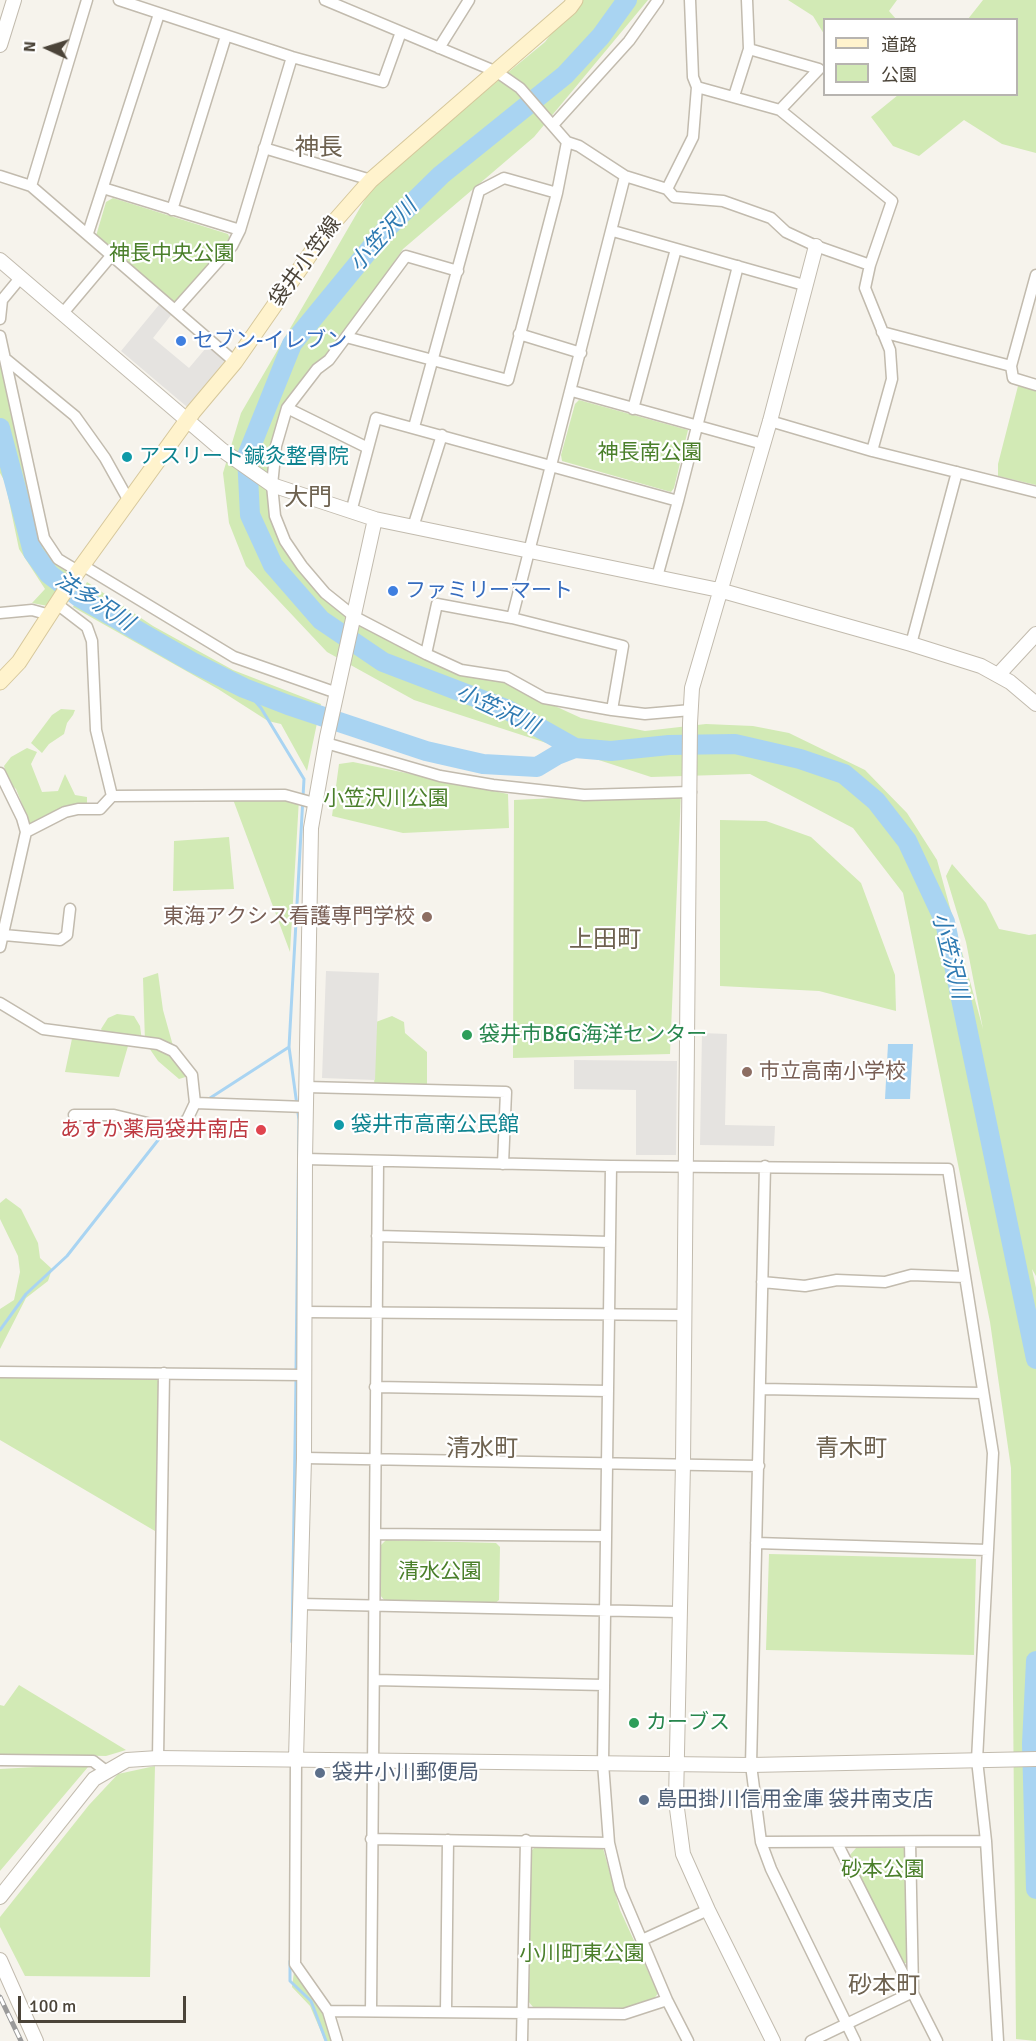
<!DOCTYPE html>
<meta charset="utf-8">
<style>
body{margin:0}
#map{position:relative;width:1036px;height:2041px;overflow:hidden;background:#f6f3ec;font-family:Signika,"Noto Sans JP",sans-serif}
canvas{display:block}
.legend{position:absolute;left:823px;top:18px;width:195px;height:78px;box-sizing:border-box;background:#fff;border:2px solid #b7b4b0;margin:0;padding:8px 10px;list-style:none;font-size:18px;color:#4b4439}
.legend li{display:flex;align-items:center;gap:12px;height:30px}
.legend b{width:30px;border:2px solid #b7b4b0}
.north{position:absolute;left:18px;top:18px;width:60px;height:60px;-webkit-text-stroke:4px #fff;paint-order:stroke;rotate:274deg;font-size:16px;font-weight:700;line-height:24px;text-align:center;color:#4b4439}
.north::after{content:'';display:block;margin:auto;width:21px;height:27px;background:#4b4439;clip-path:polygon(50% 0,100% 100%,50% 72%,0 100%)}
.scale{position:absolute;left:18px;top:1996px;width:168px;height:27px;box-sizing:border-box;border:3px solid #4b4439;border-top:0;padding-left:8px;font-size:18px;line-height:21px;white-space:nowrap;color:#4b4439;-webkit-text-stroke:4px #fff;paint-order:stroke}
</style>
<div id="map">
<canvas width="1036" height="2041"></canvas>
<ul class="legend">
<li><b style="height:8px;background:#fff3cd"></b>道路</li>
<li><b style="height:16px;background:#d2eab5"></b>公園</li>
</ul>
<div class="north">N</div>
<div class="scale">100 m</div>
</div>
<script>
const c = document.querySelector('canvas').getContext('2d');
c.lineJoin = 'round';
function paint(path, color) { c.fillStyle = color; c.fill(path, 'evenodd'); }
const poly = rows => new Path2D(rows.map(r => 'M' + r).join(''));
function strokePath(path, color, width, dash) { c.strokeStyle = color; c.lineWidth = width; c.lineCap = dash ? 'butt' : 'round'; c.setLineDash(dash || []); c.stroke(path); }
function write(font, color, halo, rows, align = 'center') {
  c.font = font + ' Signika,"Noto Sans JP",sans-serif'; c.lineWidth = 4.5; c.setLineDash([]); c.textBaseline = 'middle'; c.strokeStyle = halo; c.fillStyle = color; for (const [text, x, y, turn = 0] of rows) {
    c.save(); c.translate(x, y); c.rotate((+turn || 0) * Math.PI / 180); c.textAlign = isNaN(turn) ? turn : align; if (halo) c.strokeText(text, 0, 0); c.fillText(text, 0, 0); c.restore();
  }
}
const green = poly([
 [576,0,648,0,534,137,403,249,326,362,279,419,269,497,281,531,315,581,389,636,459,669,505,683,581,718,645,731,706,724,753,726,789,733,865,770,907,813,937,860,983,1029,966,942,946,876,952,864,986,903,999,929,1029,935,1036,934,1036,1276,1032,1269,1036,1288,1036,2041,1016,2039,1011,1468,990,1322,903,893,853,828,750,774,651,777,414,700,327,652,246,566,229,523,223,473,241,413,375,182,545,42],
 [788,0,897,0,889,11,896,19,824,20,824,34,813,16],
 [983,0,1036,0,1036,153,1002,144,964,120,919,156,893,146,871,117,898,95,1016,94,1016,20,968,19],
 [113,198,228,234,230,239,178,302,173,302,96,236,106,202],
 [0,334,44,538,58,559,78,571,48,606,32,603,45,589,19,549,5,482,0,473],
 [1018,386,1036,391,1036,485,998,476,998,464],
 [579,400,688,430,674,488,671,492,562,461,561,455,575,404],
 [87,582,153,626,233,670,321,704,307,771,281,724,268,721,218,689,73,607],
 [61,709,75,710,73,715,67,723,64,734,49,744,42,753,31,743,52,715],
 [27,748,37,752,31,764,42,792,58,791,65,774,75,795,87,797,87,805,30,824,16,789,9,783,4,766,11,757],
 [353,762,508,794,509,828,403,833,332,816,339,764],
 [681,792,670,1054,513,1058,514,800],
 [231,794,299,799,290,952],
 [720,820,766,821,811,837,861,883,895,975,896,1011,819,991,720,986],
 [229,837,234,889,173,891,174,841],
 [158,973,163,1010,175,1053,192,1075,179,1079,158,1061,145,1042,143,978],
 [117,1014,134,1016,140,1026,143,1048,128,1046,119,1077,65,1072,73,1034,106,1038,101,1029,108,1018],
 [392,1016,404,1022,405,1033,427,1052,427,1090,374,1089,376,1022],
 [6,1198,21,1209,38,1243,40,1258,52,1269,48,1281,26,1298,0,1349,0,1309,14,1300,20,1272,18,1256,0,1219,0,1203],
 [0,1372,164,1380,155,1531,0,1440],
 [386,1540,496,1543,500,1547,499,1600,494,1604,385,1601,380,1595,381,1545],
 [769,1554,976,1559,974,1655,766,1650],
 [19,1685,126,1750,106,1756,0,1754,0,1705,4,1706],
 [71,1765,88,1767,0,1871,0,1769],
 [155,1766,150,1977,25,1976,0,1927,0,1917,89,1805,118,1774],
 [536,1846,603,1848,620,1910,658,1993,654,1999,624,2008,533,2007,528,2001,531,1851],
 [856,1848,904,1848,910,1963,903,1963,850,1855],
 [295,1964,320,1999,331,2041,325,2041,310,2006,292,1987]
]);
const parking = poly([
 [163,300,175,310,153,338,189,368,211,342,235,362,193,412,121,351],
 [326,971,379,973,375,1080,322,1078],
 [702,1033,727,1034,725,1125,775,1126,774,1146,700,1145],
 [574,1060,677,1061,676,1155,636,1155,636,1090,574,1089]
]);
const water = poly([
 [888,1044,913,1044,910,1099,885,1099]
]);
const stream = poly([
 [244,688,261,708,304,779,289,1047,299,1120,296,1372],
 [207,1100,289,1047],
 [0,1330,26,1294,67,1256,166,1130],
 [292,1642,296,1379],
 [290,1961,290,1981,311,2001,326,2041]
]);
const river = poly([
 [627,0,601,36,565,75,441,175,388,227,292,344,247,456,250,515,273,565,321,620,383,662,506,709,575,748,611,751,669,745,735,744,800,759,844,774,876,801,907,841,945,922,1036,1359],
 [0,428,33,552,49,574,79,597,192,662,244,688,288,705,426,751,483,764,537,767,557,755,575,748],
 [1036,1661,1032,1744,1036,1889]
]);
const minor = poly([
 [119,0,292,57,383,82,401,32],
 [325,0,497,72,520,88,567,142,579,146,625,176,667,189,674,197,723,201,771,218,786,232,816,246,870,265],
 [439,48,469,0],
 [749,49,819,69,780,110],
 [697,87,780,110,892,201,870,265,865,288,890,350,892,379,872,451],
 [734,96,749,49,747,0],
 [553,125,629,41,658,0],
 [264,148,371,180],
 [0,176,31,186,235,362],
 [31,186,87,0],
 [103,188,240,230],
 [667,189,693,137,697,87,693,77,690,0],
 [172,210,226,36],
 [613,231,804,285],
 [88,233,159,14],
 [175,310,232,246,240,230,292,57],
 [63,313,111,256],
 [0,319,2,300,21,277],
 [882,332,1011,366,1036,275],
 [519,334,581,353],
 [0,336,44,538,58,559,78,571],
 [346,337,508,380,557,193,567,142],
 [7,360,75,416,105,458,129,501],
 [1011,366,1013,378,1036,385],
 [572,391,763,444],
 [287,408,368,448],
 [633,409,676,249],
 [770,421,872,451,1036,492],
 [414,427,479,191,504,178,557,193],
 [351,512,376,418,678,501,738,266],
 [413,527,442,435],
 [82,565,234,657,337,693],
 [657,577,678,501],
 [0,613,32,610,50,615],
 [512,618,625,176],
 [911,644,957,472],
 [426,654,355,617,325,593,302,566,285,541,275,516,272,485,276,446,287,408,317,369,329,360,406,256,458,271],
 [612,710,623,646,512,618,437,604,426,654,461,670,506,677,544,698,612,710,645,714,691,710],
 [326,743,440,776,493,785,584,795,691,792],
 [0,773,22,818,26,832,0,947],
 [112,796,285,795,314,803],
 [26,832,65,812,78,809,100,809,112,796,96,730,92,641,87,627,57,604],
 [4,935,60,940,67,935,70,909],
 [0,1003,43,1029,158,1044,173,1051,192,1075,195,1103],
 [306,1087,506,1092,503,1164],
 [74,1115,114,1115,164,1127,176,1126,187,1120,195,1103,306,1107],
 [305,1159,611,1166,948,1169,993,1453,977,1760,986,1841,998,2041],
 [611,1166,603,1763,609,1843,620,1889,667,2000,688,2041],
 [765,1166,751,1765,761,1842,771,1869,855,2041],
 [377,1236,610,1242],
 [762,1282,805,1286,837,1280,885,1282,911,1275,965,1277],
 [305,1312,685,1315],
 [0,1372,304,1375],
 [375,1387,608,1391],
 [761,1389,983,1393],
 [304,1458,759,1466],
 [375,1534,606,1536],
 [756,1543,988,1550],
 [300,1604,679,1612],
 [374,1680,604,1685],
 [158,1758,164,1373],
 [296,1759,295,1964,328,2011,337,2041],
 [0,1760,93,1761,106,1771],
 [371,1839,609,1843],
 [761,1842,986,1841],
 [910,1842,913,1989],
 [837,1843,937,2041],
 [642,1940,708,1910],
 [371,2010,378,1162],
 [328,2011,624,2014,667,2000],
 [446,2011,448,1840],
 [522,2041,526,1840],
 [811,2041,913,1992]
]);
const tertiary = poly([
 [0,45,14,0],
 [0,260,222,450,272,485,375,519,719,590,911,644,981,666,1010,682,1036,704],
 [998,675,1036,634],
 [296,1759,304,1458,305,1159,311,828,327,737,375,519],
 [0,1897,94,1779,127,1760,158,1758,751,1765,1036,1759],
 [0,1960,36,2041],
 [773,2041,708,1910,683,1854,676,1801,683,1463,690,723,692,688,770,421,816,246]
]);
const secondary = poly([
 [0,682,19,662,76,574,193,412,235,362,327,230,371,180,570,7,575,0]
]);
const rail = poly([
 [0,1997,21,2041]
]);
const markers = [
 [181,341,6,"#3f7fe0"],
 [127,457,6,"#0f9aa8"],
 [393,591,6,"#3f7fe0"],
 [427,917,6,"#8d6e63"],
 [467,1035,6,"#2e9e5b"],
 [747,1072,6,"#8d6e63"],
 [339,1125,6,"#0f9aa8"],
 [261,1130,6,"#e0444e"],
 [634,1723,6,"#2e9e5b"],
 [320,1773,6,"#5c6f8a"],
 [644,1800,6,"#5c6f8a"]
];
const parkNames = [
 ["神長中央公園",172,254],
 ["神長南公園",650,453],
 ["小笠沢川公園",386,799],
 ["清水公園",440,1572],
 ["砂本公園",883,1870],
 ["小川町東公園",582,1954]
];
const streetNames = [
 ["袋井小笠線",306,262,-54]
];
const shopNames = [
 ["セブン-イレブン",193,341],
 ["ファミリーマート",405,591]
];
const cultureNames = [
 ["アスリート鍼灸整骨院",139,457],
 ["袋井市高南公民館",351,1125]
];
const educationNames = [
 ["東海アクシス看護専門学校",415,917],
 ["市立高南小学校",759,1072,"left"]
];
const leisureNames = [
 ["袋井市B&G海洋センター",479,1035],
 ["カーブス",646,1723]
];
const healthNames = [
 ["あすか薬局袋井南店",249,1130]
];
const serviceNames = [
 ["袋井小川郵便局",332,1773],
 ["島田掛川信用金庫 袋井南支店",656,1800]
];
const waterNames = [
 ["小笠沢川",384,236,-48],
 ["法多沢川",94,602,33],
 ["小笠沢川",497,710,25],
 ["小笠沢川",949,956,76]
];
const quarterNames = [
 ["神長",319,149],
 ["大門",308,499],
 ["上田町",605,941],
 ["清水町",482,1450],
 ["青木町",851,1450],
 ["砂本町",884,1987]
];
paint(green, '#d2eab5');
paint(parking, '#e5e3e0');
paint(water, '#a9d4f2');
strokePath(stream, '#a9d4f2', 3);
strokePath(river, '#a9d4f2', 20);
strokePath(minor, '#c2bbae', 13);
strokePath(tertiary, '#c2bbae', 16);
strokePath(secondary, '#d6c79b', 17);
strokePath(minor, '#fff', 10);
strokePath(tertiary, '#fff', 14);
strokePath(secondary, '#fff3cd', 15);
strokePath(rail, '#9a9a9a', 5);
strokePath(rail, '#fff', 3, [9]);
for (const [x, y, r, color] of markers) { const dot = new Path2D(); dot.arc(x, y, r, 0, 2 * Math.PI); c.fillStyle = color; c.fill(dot); strokePath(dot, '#fff', 2); }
write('21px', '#4a7f2a', '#fff', parkNames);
write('21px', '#4b4439', '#fff', streetNames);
write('21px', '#366cbe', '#fff', shopNames, 'left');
write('21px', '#0d838f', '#fff', cultureNames, 'left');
write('21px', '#785e54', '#fff', educationNames, 'right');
write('21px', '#27864d', '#fff', leisureNames, 'left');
write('21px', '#be3a42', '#fff', healthNames, 'right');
write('21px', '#4e5e75', '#fff', serviceNames, 'left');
write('italic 22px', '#2e7ab2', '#fff', waterNames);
write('24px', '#6e6250', '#fff', quarterNames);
</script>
